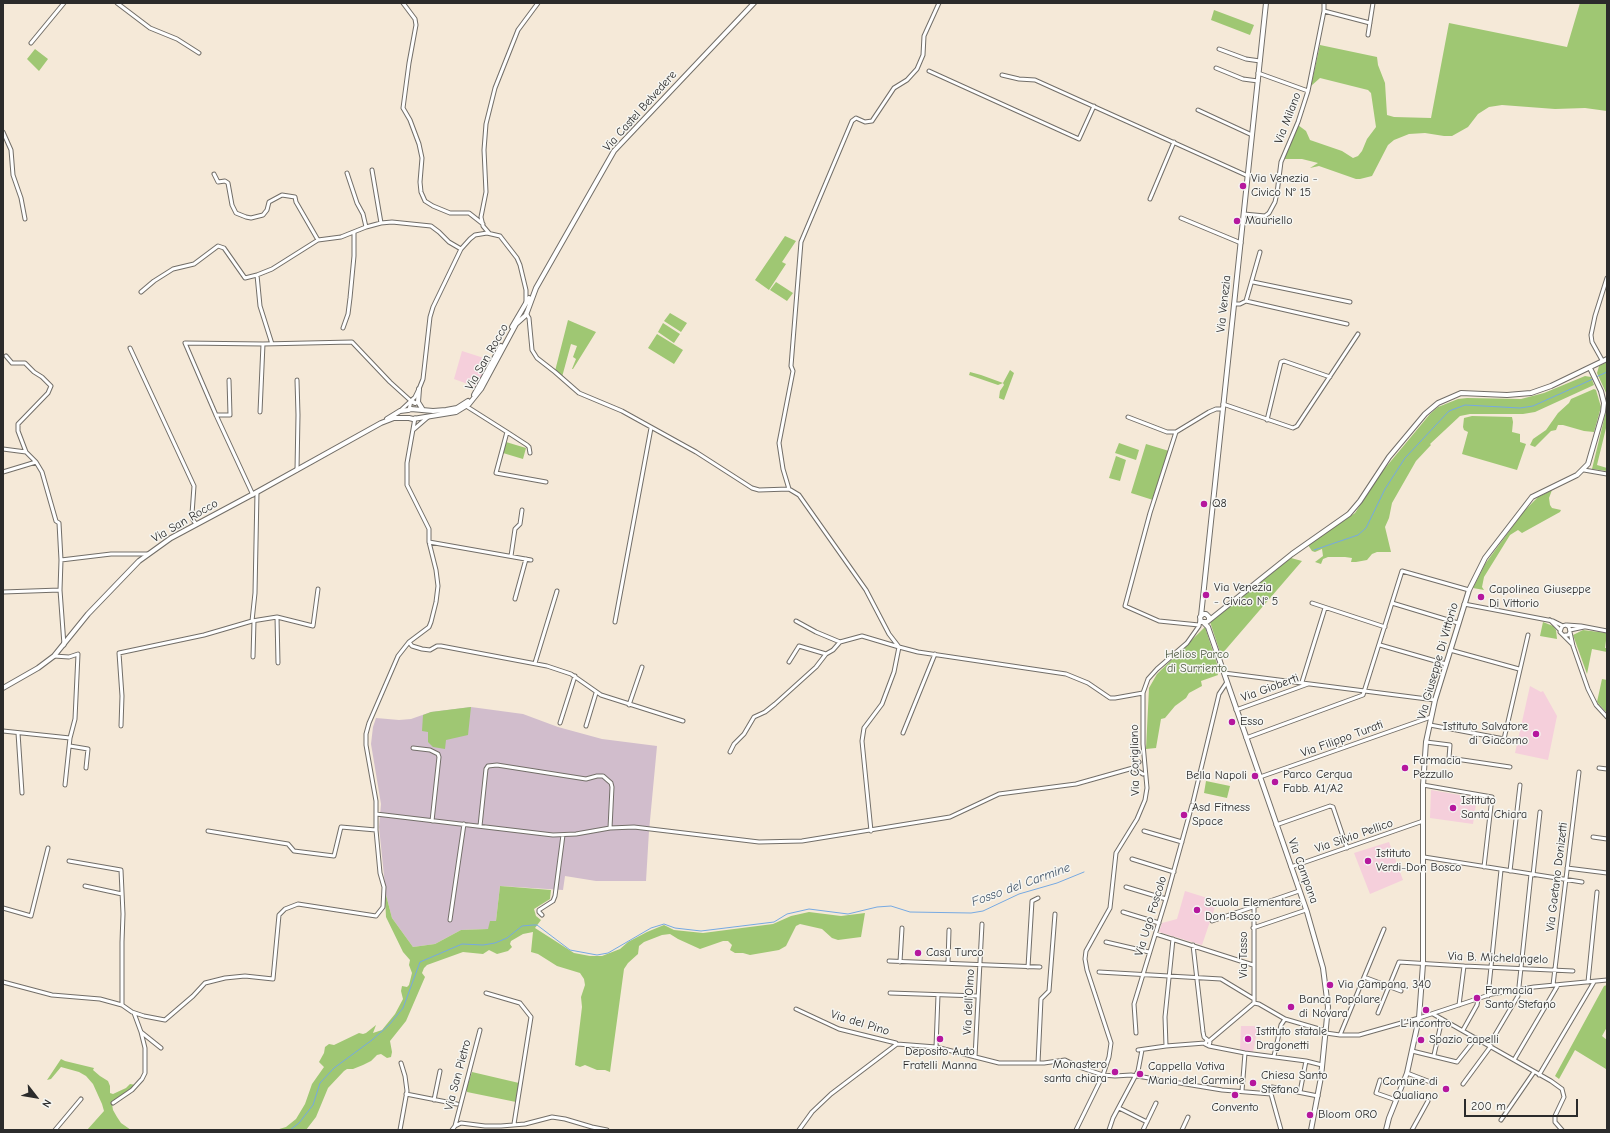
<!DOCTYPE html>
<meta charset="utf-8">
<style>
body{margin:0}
#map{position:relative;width:1610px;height:1133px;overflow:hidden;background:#f5e9d8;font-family:"Comic Neue",sans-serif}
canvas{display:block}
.frame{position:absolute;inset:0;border:4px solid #2b2b2b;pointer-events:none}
.north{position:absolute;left:16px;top:1077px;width:40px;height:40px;-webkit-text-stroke:3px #f6f6f2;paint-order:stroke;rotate:121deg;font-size:11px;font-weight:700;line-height:16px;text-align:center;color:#2b2b2b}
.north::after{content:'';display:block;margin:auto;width:14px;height:18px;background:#2b2b2b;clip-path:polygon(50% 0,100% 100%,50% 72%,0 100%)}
.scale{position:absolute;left:1464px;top:1099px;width:114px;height:18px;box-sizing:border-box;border:2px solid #2b2b2b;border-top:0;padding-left:5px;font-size:12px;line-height:14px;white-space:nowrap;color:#2b2b2b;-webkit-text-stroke:3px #f6f6f2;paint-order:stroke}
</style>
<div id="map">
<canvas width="1610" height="1133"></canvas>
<div class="frame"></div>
<div class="north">N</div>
<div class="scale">200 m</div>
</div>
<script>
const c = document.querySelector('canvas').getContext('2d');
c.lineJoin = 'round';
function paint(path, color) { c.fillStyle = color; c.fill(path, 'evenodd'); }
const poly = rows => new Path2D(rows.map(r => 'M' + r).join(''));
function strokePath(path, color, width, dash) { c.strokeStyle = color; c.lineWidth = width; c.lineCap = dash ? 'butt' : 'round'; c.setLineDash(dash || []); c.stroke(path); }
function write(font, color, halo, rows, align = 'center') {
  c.font = font + ' "Comic Neue",sans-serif'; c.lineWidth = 3; c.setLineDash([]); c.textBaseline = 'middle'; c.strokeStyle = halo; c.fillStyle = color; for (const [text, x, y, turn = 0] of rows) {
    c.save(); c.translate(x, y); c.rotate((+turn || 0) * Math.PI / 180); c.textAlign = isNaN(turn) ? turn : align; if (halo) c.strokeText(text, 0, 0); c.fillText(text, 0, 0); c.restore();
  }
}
const built = poly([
 [462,351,487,359,481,372,483,374,476,387,454,379],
 [1530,686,1541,692,1543,691,1557,716,1548,760,1515,753],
 [1431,790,1477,798,1473,824,1430,818],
 [1389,842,1403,880,1370,894,1354,853],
 [1185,891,1217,901,1202,945,1159,932,1162,923,1177,919],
 [1241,1026,1258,1026,1253,1052,1240,1051]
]);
const industrial = poly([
 [471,707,523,714,558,727,602,739,657,746,649,831,646,881,596,881,565,876,563,890,500,886,496,921,488,929,461,930,435,944,413,947,392,918,386,895,379,827,381,804,371,744,373,727,376,718,399,720,411,719,431,712]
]);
const green = poly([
 [1580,3,1607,3,1607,111,1585,108,1555,109,1502,105,1489,107,1478,114,1468,127,1452,136,1444,136,1425,133,1409,134,1394,140,1388,145,1372,176,1360,179,1356,179,1319,166,1310,168,1318,163,1302,159,1282,159,1298,125,1306,131,1310,140,1342,151,1353,158,1358,156,1362,151,1367,139,1376,127,1371,93,1368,90,1320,78,1311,86,1320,45,1377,57,1378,65,1385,83,1387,115,1394,117,1431,118,1449,23,1567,47],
 [1214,10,1254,25,1250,35,1211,20],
 [35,49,48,59,39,71,27,59],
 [785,236,796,241,782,262,786,264,769,290,755,280],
 [776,282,793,293,787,301,770,290],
 [670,313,687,323,681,332,664,321],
 [568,320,596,332,573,369,572,369,576,359,573,357,577,346,571,344,562,377,555,371],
 [663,323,680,334,674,343,658,332],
 [657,334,683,350,674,364,648,348],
 [1607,362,1607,395,1597,373,1599,366],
 [1010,370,1014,373,1004,400,999,398,1000,391,1004,385,1003,383,998,385,969,375,970,372,981,375,1003,383],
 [1585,376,1591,377,1594,385,1535,412,1523,414,1470,414,1460,416,1430,444,1431,445,1416,461,1392,503,1389,518,1385,527,1391,552,1377,552,1372,554,1367,560,1356,562,1351,562,1352,558,1345,557,1328,557,1323,559,1321,564,1315,562,1323,556,1322,549,1315,552,1312,551,1308,545,1355,513,1381,473,1430,414,1438,407,1458,399,1467,398,1521,399,1544,393],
 [1594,389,1596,390,1601,407,1594,432,1584,431,1563,425,1558,425,1556,430,1551,431,1535,447,1530,445,1533,439,1546,430,1558,413,1569,403,1571,399],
 [1607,407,1607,424,1597,465,1607,468,1607,471,1592,469],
 [1472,416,1512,417,1513,422,1512,432,1520,434,1520,442,1526,444,1517,470,1462,454,1468,432,1464,430,1463,427,1464,418],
 [506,442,526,448,523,459,503,453],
 [1119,443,1139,450,1136,460,1115,453],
 [1146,444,1169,451,1153,500,1131,493],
 [1116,456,1126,460,1120,481,1109,478],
 [1552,490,1549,498,1550,505,1552,508,1561,510,1560,512,1522,533,1518,530,1510,535,1484,577,1482,587,1484,590,1473,588,1485,564,1524,511,1538,497],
 [1291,558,1302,561,1221,655,1210,622],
 [1543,622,1553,626,1556,630,1557,639,1540,636],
 [1205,627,1219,670,1217,672,1218,675,1201,681,1202,686,1189,693,1186,698,1175,706,1165,718,1161,719,1156,748,1146,749,1149,688,1157,674],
 [1583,630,1607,633,1605,648,1607,648,1607,652,1592,649,1587,674,1573,635],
 [1602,679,1607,680,1607,713,1597,702],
 [471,707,468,735,446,740,445,749,433,747,428,742,428,732,422,731,423,715,431,712],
 [1206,781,1230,786,1227,798,1204,793],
 [500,886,551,890,550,899,534,909,536,916,541,920,535,928,574,953,590,956,602,956,620,949,628,942,647,932,664,925,674,930,703,933,773,924,791,916,809,912,841,916,865,913,861,937,838,940,832,938,822,929,800,924,796,926,786,946,779,950,750,955,743,953,735,953,730,950,732,945,728,941,723,941,700,949,678,939,670,934,662,935,644,942,639,946,638,954,628,963,624,969,610,1072,605,1070,597,1070,585,1065,580,1067,575,1065,582,1007,581,997,585,985,584,979,580,973,557,966,538,954,531,952,533,932,523,934,511,941,510,944,512,947,508,951,497,954,489,950,483,954,463,952,427,965,424,968,422,973,425,977,406,1021,390,1041,392,1052,391,1057,387,1058,381,1054,377,1055,371,1061,363,1065,353,1069,347,1069,344,1071,328,1088,316,1117,306,1130,276,1130,286,1127,296,1119,305,1104,312,1084,324,1067,319,1062,324,1053,325,1047,329,1044,334,1045,359,1033,363,1034,366,1033,376,1025,373,1033,382,1030,395,1014,403,999,401,991,402,986,407,987,409,985,412,973,409,965,410,960,403,952,386,917,385,898,386,895,392,918,413,947,435,944,461,930,488,929,490,921,496,921],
 [1607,985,1607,1027,1602,1036,1607,1040,1607,1067,1606,1069,1575,1050,1559,1079,1555,1076,1604,986],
 [61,1059,65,1061,94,1068,93,1070,100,1076,108,1081,110,1086,110,1093,113,1094,126,1088,130,1084,136,1085,112,1104,113,1110,117,1117,121,1123,131,1130,87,1130,104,1111,102,1104,93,1084,86,1076,79,1072,61,1067,51,1079,47,1080],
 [472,1072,519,1083,516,1102,467,1092,467,1087]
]);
const stream = poly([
 [1596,377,1607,372],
 [1314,550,1358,535,1366,528,1385,489,1405,458,1449,411,1465,405,1520,408,1533,406,1593,379],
 [290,1130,299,1123,313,1105,320,1083,334,1068,372,1040,389,1025,403,1008,420,962,462,944,483,945,495,943,507,938,522,926,533,925,537,925,570,950,597,955,608,953,651,928,664,924,675,928,701,931,774,922,787,914,809,909,848,914,877,907,891,906,910,912,971,913,983,911,1019,894,1057,883,1084,872]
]);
const street = poly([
 [117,3,150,28,177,39,199,53],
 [403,3,415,19,416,25,409,63,403,108,410,120,419,144,422,158,420,182,421,192,425,201,433,206,450,213,469,213,483,224],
 [1324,11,1370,23],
 [1368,35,1373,3],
 [31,43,64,3],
 [1219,49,1246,59,1260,61],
 [1216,68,1243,79,1258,81],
 [929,71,1079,139,1094,106],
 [1258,73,1308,91],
 [1002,75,1019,79,1035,80,1248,176],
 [1198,110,1252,135],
 [3,132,11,150,13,175,21,198,25,219],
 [372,170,381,223],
 [347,173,357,203,363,214,366,227],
 [214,174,218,182,225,181,228,183,232,205,236,213,246,217,251,218,263,215,267,210,269,202,282,195,295,197,296,202,318,240],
 [1150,199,1174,142],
 [1244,214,1265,216,1269,213,1275,202,1277,193,1281,162,1298,122,1308,91,1324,11,1324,3],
 [1181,218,1241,243],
 [489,233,483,226,481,217,486,192,484,150,486,124,495,88,518,30,538,3],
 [257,275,260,306,272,344],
 [1253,282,1350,302],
 [141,292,154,281,173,269,194,264,218,246,224,248,245,278,257,275,272,269,318,240,341,237,366,227,381,223,392,222,431,226,439,232,449,242,461,249],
 [1246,301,1347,324],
 [1234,304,1240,304,1246,301,1260,252],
 [526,313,529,318,532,350,537,358,555,372,579,393,622,411,696,452,752,488,759,490,789,489,799,495,866,590,889,634,899,647,918,652,1066,674,1088,683,1110,698,1115,698,1143,693],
 [343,328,348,314,350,298,354,256,354,233],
 [130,348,194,486,192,514,193,520,196,524],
 [6,356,12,363,25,363,34,372,42,377,51,386,48,393,18,424,18,431,26,452],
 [1602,360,1592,342,1591,335,1595,316,1607,278],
 [297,380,298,415,297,470],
 [1223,404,1293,428,1297,426,1358,334],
 [466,406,507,432,496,473,546,482],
 [400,411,415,397,419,389,423,379,430,317,433,307,461,249,470,239,475,235,487,233,500,236,517,258,520,265,526,290,526,302],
 [260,412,263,344],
 [216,415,230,415,229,380],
 [1128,417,1167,432,1176,432,1209,412,1216,409,1223,409],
 [1267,420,1281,362,1284,361,1330,377],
 [413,430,428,417],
 [507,432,527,445,529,447,530,453],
 [1176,432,1150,513,1125,606,1159,621,1199,625],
 [3,449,26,452,36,462,42,472,56,521,59,523,61,560,60,590,64,645],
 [1584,470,1607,474],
 [3,472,36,462],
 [789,489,783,469,779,443,793,371,791,366,801,242,852,121,856,118,865,122,872,121,894,88,907,80,917,69,923,55,924,36,939,3],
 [253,495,216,415,185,343,263,344,352,342,390,382,411,401,409,410],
 [429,542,531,560],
 [511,556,515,529,520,524,522,510],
 [61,560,111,554,148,554],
 [3,592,60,590],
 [515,599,526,559],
 [1312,603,1385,627],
 [1392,603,1458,623],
 [1464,604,1553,621,1563,626],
 [277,617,278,663],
 [1550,620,1560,630],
 [252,621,255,593,257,492],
 [796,621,816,632,840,642,862,636,899,647,894,672,882,704,864,728,862,741,871,831],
 [615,622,651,428],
 [1567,625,1581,626,1607,631],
 [1570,630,1584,627],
 [1570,632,1573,646,1588,689,1596,705,1607,717],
 [1565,635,1568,635,1570,632,1569,627,1566,625,1562,626,1560,632,1572,644],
 [409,642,412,646,422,649,430,650,437,646,441,646,547,666,571,674,601,695,683,721],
 [1380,645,1446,664],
 [1450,650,1519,669],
 [54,656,69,657,78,654,75,719,70,738,65,785],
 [253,657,254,621],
 [789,662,799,646,826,654,833,650,840,642],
 [535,663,557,591],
 [1224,673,1435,700],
 [1302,682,1325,608],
 [629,705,642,667],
 [1236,710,1308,684],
 [560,723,575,676],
 [1430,725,1504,739,1528,635],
 [121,726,122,696,119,653,204,635,252,621,277,617,313,626,318,589],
 [586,726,596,693],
 [3,731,70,738],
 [18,733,22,793],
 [903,733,935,654],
 [1246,738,1363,695,1402,571,1469,590],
 [1426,742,1450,745,1449,758,1510,767],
 [70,746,88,749,86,768],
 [413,748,430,750,438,754,439,757,432,821],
 [730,752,734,744,744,734,754,717,765,712,775,704,816,667,826,654],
 [1133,768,1143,774],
 [1599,768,1607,769],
 [1260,777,1431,717],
 [1423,785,1492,797,1484,867],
 [1193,802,1219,694,1227,682],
 [376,814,553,835,576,834,610,828,612,787,611,783,603,776,597,776,586,779,497,765,488,766,486,769,480,826],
 [1276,825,1330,806,1333,807,1347,848],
 [610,828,634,827,759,842,802,841,950,817,999,794,1076,784,1133,768,1139,762],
 [208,831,288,844,294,851,334,856,341,827,376,830],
 [1144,831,1182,842],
 [1593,837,1607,839],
 [1424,857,1582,882],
 [1132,859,1174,872],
 [69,861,121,870,123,914,122,942,122,1005],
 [1291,867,1423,821],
 [1567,868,1607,873],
 [1510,871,1520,785],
 [1533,875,1540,812],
 [85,886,122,894],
 [1126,887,1166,899],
 [3,908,31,916,48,848],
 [1123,912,1159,923],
 [542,915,539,912,539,910,553,901,555,896,563,835],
 [450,920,464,824],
 [1212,921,1299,891],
 [1253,928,1306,910],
 [1156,934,1253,965],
 [1106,942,1149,952],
 [1193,945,1203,1032,1204,1037,1210,1042,1209,1046,1205,1044,1207,1040],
 [889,961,1040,967],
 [900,962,902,928],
 [948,963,949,930],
 [1028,967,1032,901,1038,898],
 [1099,972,1221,979,1254,999],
 [1364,977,1401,991],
 [3,982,52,995,100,999,122,1005,132,1012,144,1016,165,1020,193,996,205,983,225,978,245,976,273,979,279,915,285,909,298,904,376,916,383,907,384,887,380,873,376,830,376,801,366,745,366,734,369,723,398,656,409,642,429,627,431,622,436,602,438,586,436,570,429,542,429,529,407,485,407,463,415,418],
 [1588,982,1597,892],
 [1553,985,1579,772],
 [486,993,520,1003,531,1017,514,1124],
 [890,993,978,996],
 [1488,996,1501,870],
 [1254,1003,1254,907],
 [1254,1003,1259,1004,1285,1019],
 [1459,1005,1464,966],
 [796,1009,839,1029,896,1043],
 [134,1013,141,1032,161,1048],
 [1378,1013,1399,962,1464,966,1573,971],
 [1433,1014,1551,1081,1562,1089,1564,1097,1555,1116,1555,1122,1562,1130],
 [1463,1030,1477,1005,1478,999],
 [1136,1033,1134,1004,1166,899,1192,805],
 [1326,1033,1340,1035,1359,1035,1419,1018,1492,994,1534,987,1607,980],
 [1340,1035,1384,929],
 [1209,1041,1254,1003],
 [1489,1045,1518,996,1531,874],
 [1166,1046,1165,1017,1173,939],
 [1209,1046,1245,1053,1306,1061,1300,1092],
 [936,1047,938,995],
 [1138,1050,1166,1046,1205,1043],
 [1412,1051,1457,1062,1476,1038],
 [1434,1055,1442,1019],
 [1274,1056,1281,1025,1285,1019,1326,1031],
 [975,1057,982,924],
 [1514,1060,1558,985],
 [1306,1061,1322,1065],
 [1038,1063,1041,999,1049,991,1055,914],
 [1407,1073,1433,1083],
 [1539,1075,1594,982],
 [1380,1080,1376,1093,1396,1100],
 [1463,1084,1491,1046],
 [1272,1087,1318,1096],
 [1242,1091,1245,1053],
 [406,1094,457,1104],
 [434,1100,440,1071],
 [113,1103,132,1090,142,1079,145,1073,145,1048,141,1032],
 [1119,1108,1147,1122],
 [1501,1120,1534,1072],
 [455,1126,480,1030],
 [55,1130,81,1099],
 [400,1130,407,1091,405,1076,401,1063],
 [452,1130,455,1126,461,1123,485,1126,501,1126,525,1124,552,1117,565,1119,592,1127,607,1130],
 [799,1130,812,1112,831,1094,897,1044,936,1047,999,1063,1044,1063,1065,1060,1079,1067,1103,1075,1115,1076,1131,1075,1222,1090,1271,1094,1281,1130],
 [1076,1130,1103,1075,1109,1057,1111,1043,1087,970,1085,959,1086,951,1110,908,1116,853,1137,819,1145,800,1147,788,1143,744,1143,693,1148,679,1157,669,1187,643,1199,626,1200,620],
 [1109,1130,1113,1118,1138,1071,1142,1050],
 [1143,1130,1156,1103],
 [1182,1130,1188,1117],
 [1412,1130,1428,1101]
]);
const secondary = poly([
 [512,327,529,298],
 [419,389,418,402,423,410],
 [474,395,501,346],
 [411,401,415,403],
 [387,419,400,411,408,410,411,409,433,411,446,410,457,408,468,401],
 [1201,616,1266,3],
 [1209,620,1209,617,1206,614,1203,614,1200,617,1201,622,1207,622,1292,554,1349,514,1360,501,1389,457,1425,414,1438,403,1461,393,1507,395,1531,393,1551,386,1607,359],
 [1204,623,1208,627,1307,912,1323,968,1328,1007,1321,1077,1311,1130],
 [3,688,38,668,54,656,88,614,139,561,171,538,257,492,381,423,394,418,409,418,413,419,456,412,469,404,481,389,516,324,526,315,536,288,614,151,754,3],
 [1386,1130,1389,1118,1407,1073,1419,1018,1423,964,1423,785,1426,742,1435,700,1469,590,1485,558,1532,497,1577,475,1588,464,1603,412,1604,403,1601,391,1590,368]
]);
const markers = [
 [1243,186,4,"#b5179e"],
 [1237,221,4,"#b5179e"],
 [1204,504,4,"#b5179e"],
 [1206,595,4,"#b5179e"],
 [1481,597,4,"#b5179e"],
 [1232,722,4,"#b5179e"],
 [1536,734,4,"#b5179e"],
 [1405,768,4,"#b5179e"],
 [1255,776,4,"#b5179e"],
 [1275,782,4,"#b5179e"],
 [1453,808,4,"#b5179e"],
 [1184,815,4,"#b5179e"],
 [1368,861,4,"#b5179e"],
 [1197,910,4,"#b5179e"],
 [918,953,4,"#b5179e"],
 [1330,985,4,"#b5179e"],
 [1477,998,4,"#b5179e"],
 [1291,1007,4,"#b5179e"],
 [1426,1010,4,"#b5179e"],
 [940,1039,4,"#b5179e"],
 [1248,1039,4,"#b5179e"],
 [1421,1040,4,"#b5179e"],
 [1115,1072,4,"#b5179e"],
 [1140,1074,4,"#b5179e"],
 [1253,1083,4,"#b5179e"],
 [1446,1089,4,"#b5179e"],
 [1235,1095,4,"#b5179e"],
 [1310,1115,4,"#b5179e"]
];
const streetNames = [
 ["Via Castel Belvedere",640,111,-48],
 ["Via Milano",1288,118,-69],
 ["Via Venezia",1224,304,-84],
 ["Via San Rocco",487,357,-60],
 ["Via San Rocco",185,521,-30],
 ["Via Giuseppe Di Vittorio",1438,661,-74],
 ["Via Gioberti",1270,688,-20],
 ["Via Filippo Turati",1342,739,-20],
 ["Via Corigliano",1135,760,-91],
 ["Via Silvio Pellico",1354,836,-19],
 ["Via Campana",1303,871,70],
 ["Via Gaetano Donizetti",1557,877,-83],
 ["Via Ugo Foscolo",1151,916,-73],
 ["Via Tasso",1244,955,-90],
 ["Via B. Michelangelo",1498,958,2],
 ["Via dell'Olmo",969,1002,-87],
 ["Via del Pino",860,1023,17],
 ["Via San Pietro",458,1075,-75]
];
const poiNames = [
 ["Via Venezia -",1251,179],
 ["Civico N° 15",1251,193],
 ["Mauriello",1245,221],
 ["Q8",1212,504],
 ["Via Venezia",1214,588],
 ["- Civico N° 5",1214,602],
 ["Capolinea Giuseppe",1489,590],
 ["Di Vittorio",1489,604],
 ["Esso",1240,722],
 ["Istituto Salvatore",1528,727,"right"],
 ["di Giacomo",1528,741,"right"],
 ["Farmacia",1413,761],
 ["Pezzullo",1413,775],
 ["Parco Cerqua",1283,775],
 ["Fabb. A1/A2",1283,789],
 ["Bella Napoli",1247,776,"right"],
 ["Istituto",1461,801],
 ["Santa Chiara",1461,815],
 ["Asd Fitness",1192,808],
 ["Space",1192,822],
 ["Istituto",1376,854],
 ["Verdi-Don Bosco",1376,868],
 ["Scuola Elementare",1205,903],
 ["Don Bosco",1205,917],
 ["Casa Turco",926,953],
 ["Via Campana, 340",1338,985],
 ["Farmacia",1485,991],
 ["Santo Stefano",1485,1005],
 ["Banca Popolare",1299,1000],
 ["di Novara",1299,1014],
 ["L'incontro",1426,1024,"center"],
 ["Istituto statale",1256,1032],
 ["Dragonetti",1256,1046],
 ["Spazio capelli",1429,1040],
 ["Deposito Auto",940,1052,"center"],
 ["Fratelli Manna",940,1066,"center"],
 ["Monastero",1107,1065,"right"],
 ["santa chiara",1107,1079,"right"],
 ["Cappella Votiva",1148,1067],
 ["Maria del Carmine",1148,1081],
 ["Chiesa Santo",1261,1076],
 ["Stefano",1261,1090],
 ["Comune di",1438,1082,"right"],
 ["Qualiano",1438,1096,"right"],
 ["Convento",1235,1108,"center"],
 ["Bloom ORO",1318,1115]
];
const parkNames = [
 ["Helios Parco",1197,655],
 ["di Surriento",1197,669]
];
const waterNames = [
 ["Fosso del Carmine",1021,885,-20]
];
paint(built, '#f5cfdb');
paint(industrial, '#d1bdcc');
paint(green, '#9fc773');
strokePath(stream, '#76a9e2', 1);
strokePath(street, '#726e68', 5);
strokePath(secondary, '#726e68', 6);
strokePath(street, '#fff', 3);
strokePath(secondary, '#fff', 4);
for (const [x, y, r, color] of markers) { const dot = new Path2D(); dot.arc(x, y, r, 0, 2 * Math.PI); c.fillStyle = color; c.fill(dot); strokePath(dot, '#f6f6f2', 1.5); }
write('12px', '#2b2b2b', '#f6f6f2', streetNames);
write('12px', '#2b2b2b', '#f6f6f2', poiNames, 'left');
write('12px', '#4e5a41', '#f6f6f2', parkNames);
write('italic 13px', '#45576b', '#f6f6f2', waterNames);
</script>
